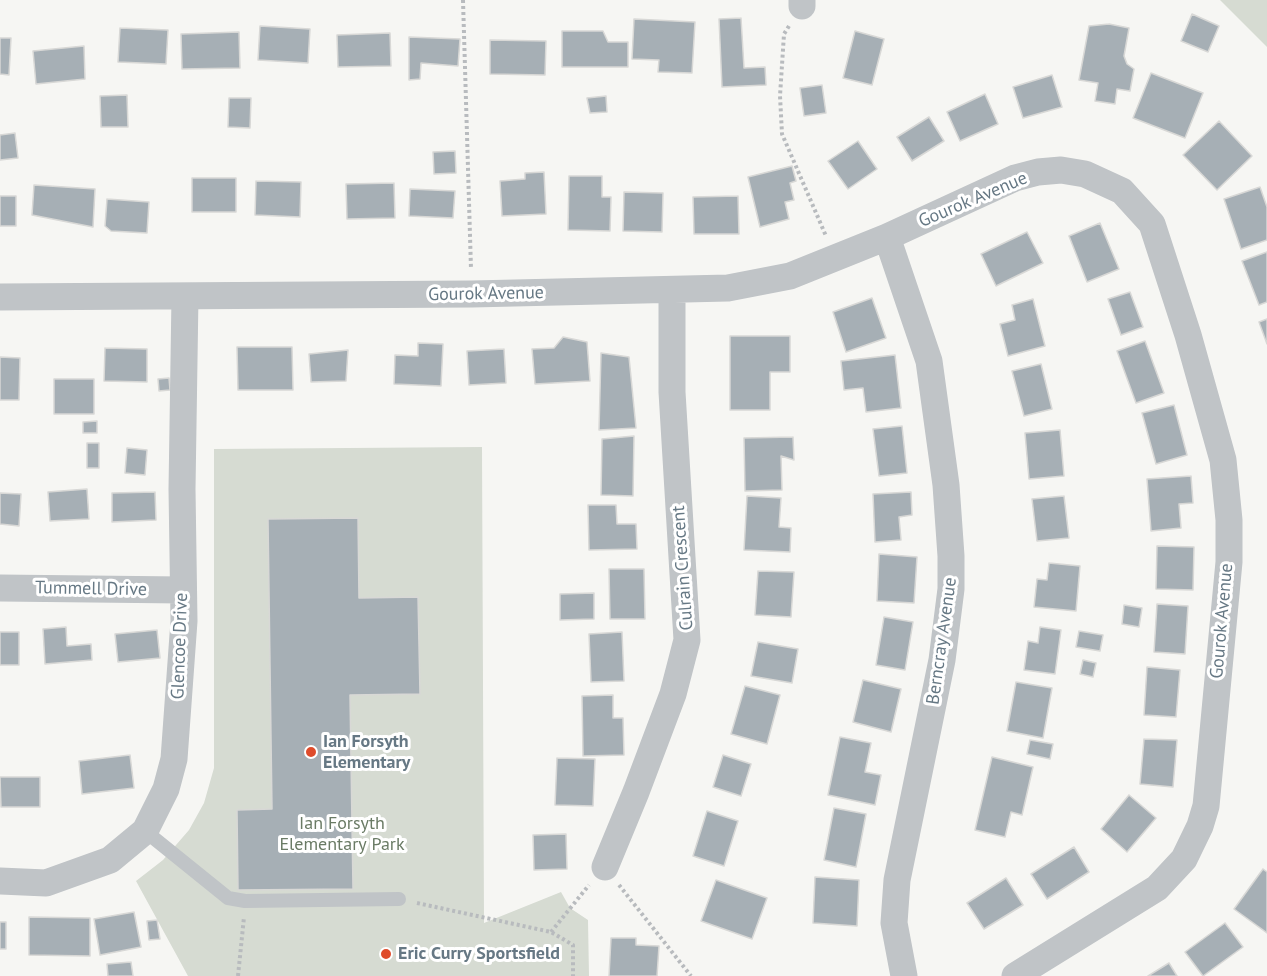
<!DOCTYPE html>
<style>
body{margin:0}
canvas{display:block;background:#f6f6f3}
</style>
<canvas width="1267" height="976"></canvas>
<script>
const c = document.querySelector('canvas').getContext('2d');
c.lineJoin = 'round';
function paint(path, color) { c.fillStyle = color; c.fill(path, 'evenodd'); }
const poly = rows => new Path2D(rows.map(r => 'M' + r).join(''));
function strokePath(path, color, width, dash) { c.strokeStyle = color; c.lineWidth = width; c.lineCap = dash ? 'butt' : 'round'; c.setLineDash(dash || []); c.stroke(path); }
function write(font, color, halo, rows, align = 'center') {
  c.font = font + ' "PT Sans",sans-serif'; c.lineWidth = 6; c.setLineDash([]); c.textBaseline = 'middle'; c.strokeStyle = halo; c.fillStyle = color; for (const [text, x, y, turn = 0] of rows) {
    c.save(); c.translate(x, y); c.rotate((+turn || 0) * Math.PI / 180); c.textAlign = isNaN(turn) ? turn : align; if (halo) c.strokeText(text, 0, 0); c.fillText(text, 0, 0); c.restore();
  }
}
const green = poly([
 [1220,0,1267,0,1267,47],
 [482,447,484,923,561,892,570,908,588,920,589,976,188,976,136,881,163,860,189,830,204,803,214,768,214,449]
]);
const building = poly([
 [1192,14,1219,26,1208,52,1181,41,1192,14],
 [741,18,744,68,765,67,766,85,722,87,719,19,741,18],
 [634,19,695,22,692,73,658,72,659,60,632,59,634,19],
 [1109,24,1129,28,1124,56,1127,64,1134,69,1130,91,1117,89,1115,104,1095,101,1098,83,1079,80,1089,26,1109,24],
 [260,26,310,29,308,63,258,60,260,26],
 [120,28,168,30,166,64,118,62,120,28],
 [562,31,603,31,608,42,628,42,628,67,562,67,562,31],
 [855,31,884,39,872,85,843,78,855,31],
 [239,32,240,68,182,69,181,34,239,32],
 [390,33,391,66,338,67,337,35,390,33],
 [409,37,460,39,458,66,421,63,420,79,409,80,409,37],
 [0,38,11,38,9,75,0,74,0,38],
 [490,40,546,41,545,75,490,74,490,40],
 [84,46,85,79,36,84,33,51,84,46],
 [1151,73,1203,93,1185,138,1133,118,1151,73],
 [1052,75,1062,107,1023,118,1013,87,1052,75],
 [822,85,826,113,804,116,800,88,822,85],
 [985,94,998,124,960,141,947,112,985,94],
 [127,95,128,127,101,127,100,96,127,95],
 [606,96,607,112,590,113,587,98,606,96],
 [229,98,251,98,250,128,228,127,229,98],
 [929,117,944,141,912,161,897,137,929,117],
 [1219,121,1252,156,1217,190,1183,155,1219,121],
 [15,133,18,158,0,160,0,135,15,133],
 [858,141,877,169,848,189,828,161,858,141],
 [455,151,456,173,434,174,433,152,455,151],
 [792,166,796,181,790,183,794,200,785,202,789,219,760,227,748,177,792,166],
 [544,172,546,214,502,216,500,181,525,179,525,173,544,172],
 [569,176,602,176,602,197,611,197,610,231,568,230,569,176],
 [192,178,236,178,236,212,192,212,192,178],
 [256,181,301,182,300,217,255,215,256,181],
 [394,183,395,218,347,219,346,184,394,183],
 [34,185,95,189,93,227,32,215,34,185],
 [1260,187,1267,207,1267,240,1241,249,1224,199,1260,187],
 [410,189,455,191,453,218,409,216,410,189],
 [624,192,663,193,662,232,623,231,624,192],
 [0,196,16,196,16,226,0,226,0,196],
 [738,196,739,234,694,234,693,197,738,196],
 [107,199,149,202,147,233,111,231,105,226,107,199],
 [1100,223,1119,269,1087,282,1069,236,1100,223],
 [1027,232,1043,263,996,286,981,254,1027,232],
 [1267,252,1267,302,1259,305,1242,261,1267,252],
 [1130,292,1143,327,1121,335,1108,299,1130,292],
 [872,298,886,338,846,352,833,312,872,298],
 [1033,299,1045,346,1008,356,1000,324,1015,320,1012,305,1033,299],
 [1267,319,1267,344,1259,322,1267,319],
 [730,336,790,336,790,372,770,372,770,410,730,410,730,336],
 [563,337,587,342,590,381,535,384,532,349,554,348,563,337],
 [1145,341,1164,393,1136,403,1117,351,1145,341],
 [418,343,443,344,441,386,394,384,395,355,418,356,418,343],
 [237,347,292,347,293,390,238,390,237,347],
 [105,348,147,349,147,382,104,381,105,348],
 [504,349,506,383,469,385,467,351,504,349],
 [348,350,346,381,311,382,309,354,348,350],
 [601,353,629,357,636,428,599,430,601,353],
 [895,355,901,408,866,412,863,388,844,390,841,361,895,355],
 [0,357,20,358,19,400,0,400,0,357],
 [1041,364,1052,409,1024,416,1012,371,1041,364],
 [169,378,170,390,159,391,158,379,169,378],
 [54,379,94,379,94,414,54,414,54,379],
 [1174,405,1187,455,1156,464,1142,413,1174,405],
 [97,421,97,433,83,433,83,422,97,421],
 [902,426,907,473,879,476,873,429,902,426],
 [1060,430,1064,476,1029,479,1025,433,1060,430],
 [634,436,633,496,601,495,602,439,634,436],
 [793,437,794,460,781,456,782,490,745,491,744,438,793,437],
 [87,443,99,443,99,468,87,468,87,443],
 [127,448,147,450,145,475,125,473,127,448],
 [1191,476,1193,503,1179,504,1181,528,1151,531,1147,479,1191,476],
 [87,489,89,519,50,521,48,492,87,489],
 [155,492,156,520,112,522,112,493,155,492],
 [911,492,912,515,899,517,901,540,875,542,873,494,911,492],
 [0,493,21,494,19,526,0,524,0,493],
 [747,496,781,498,779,527,791,528,790,552,744,550,747,496],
 [1064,496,1069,538,1037,541,1032,499,1064,496],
 [588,505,616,505,617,524,636,524,637,549,589,550,588,505],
 [358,518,359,598,418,597,420,694,350,695,353,889,238,890,237,810,272,809,268,519,358,518],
 [1157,546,1194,547,1193,590,1156,589,1157,546],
 [879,554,917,557,914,603,877,601,879,554],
 [1049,563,1080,566,1076,611,1034,607,1037,579,1047,580,1049,563],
 [609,569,644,569,645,619,610,619,609,569],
 [758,571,794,572,791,617,755,615,758,571],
 [594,593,594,619,560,620,560,594,594,593],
 [1157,604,1188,606,1185,654,1154,652,1157,604],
 [1124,605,1142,608,1139,627,1122,624,1124,605],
 [884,617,913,622,905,670,876,665,884,617],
 [66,627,67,646,91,644,92,660,45,664,43,629,66,627],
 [1040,627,1061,630,1055,674,1024,670,1028,641,1038,643,1040,627],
 [157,630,160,658,118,662,115,634,157,630],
 [1079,631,1103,635,1100,651,1076,647,1079,631],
 [0,632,19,632,19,665,0,665,0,632],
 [622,632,624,681,591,682,589,634,622,632],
 [758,642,798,649,792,683,751,676,758,642],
 [1083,660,1096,663,1093,677,1080,674,1083,660],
 [1147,667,1180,670,1176,717,1144,715,1147,667],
 [863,680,901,689,891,732,853,722,863,680],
 [1016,682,1052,688,1043,738,1007,731,1016,682],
 [745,686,780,695,767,744,731,734,745,686],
 [613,695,613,718,623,718,624,755,583,756,582,696,613,695],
 [840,737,871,743,865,772,881,775,875,805,828,795,840,737],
 [1144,739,1177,740,1173,787,1140,784,1144,739],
 [1030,740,1053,744,1050,759,1027,754,1030,740],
 [130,755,134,788,82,794,79,761,130,755],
 [723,755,751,764,741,796,713,787,723,755],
 [992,757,1033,767,1022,815,1011,812,1005,837,975,830,992,757],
 [557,758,595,759,593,806,555,805,557,758],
 [0,777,40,777,40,807,1,807,0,777],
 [1129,795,1156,818,1127,852,1101,829,1129,795],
 [834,808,866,814,856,867,824,860,834,808],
 [707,811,738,821,724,866,693,856,707,811],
 [566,834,567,869,534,870,533,835,566,834],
 [1074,847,1089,872,1047,899,1031,874,1074,847],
 [1263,869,1267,872,1267,933,1234,909,1263,869],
 [815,877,859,880,857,926,813,923,815,877],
 [1006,878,1023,905,984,929,967,903,1006,878],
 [716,880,767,898,752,939,701,921,716,880],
 [134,912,141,947,100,955,94,919,134,912],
 [29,917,90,918,90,956,29,955,29,917],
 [157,920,160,939,149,940,147,921,157,920],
 [0,922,6,922,6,949,0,949,0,922],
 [1225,923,1243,947,1203,976,1185,952,1225,923],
 [611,938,636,938,636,945,659,946,657,976,609,976,611,938],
 [131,962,133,976,108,976,107,964,131,962],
 [1169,963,1177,976,1148,976,1169,963]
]);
const path = poly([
 [463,0,471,269],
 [789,26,784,34,780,96,782,134,826,236],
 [619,885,691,976],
 [417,903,551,932,573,945,573,976],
 [551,932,589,885],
 [238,976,244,917]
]);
const lane = poly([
 [145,831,228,898,245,901,399,899]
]);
const street = poly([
 [802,0,802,6],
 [887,237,929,361,946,485,951,556,951,589,942,660,897,880,894,923,904,976],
 [0,297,472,294,728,288,790,276,887,237,1015,178,1038,172,1061,170,1085,174,1122,191,1152,224,1188,335,1223,460,1229,520,1229,562,1206,806,1200,826,1184,859,1157,888,1015,976],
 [0,588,182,590],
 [605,867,636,792,673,694,687,640,672,392,672,291],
 [0,881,46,883,110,860,145,831,166,789,174,759,184,621,182,489,185,296]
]);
const markers = [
 [311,752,6,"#df4c2b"],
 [386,954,6,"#df4c2b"]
];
const streetNames = [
 ["Gourok Avenue",973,200,-23],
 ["Gourok Avenue",486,294,-1],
 ["Culrain Crescent",683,568,-94],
 ["Tummell Drive",91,589,1],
 ["Gourok Avenue",1222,621,-85],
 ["Berncray Avenue",942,641,-82],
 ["Glencoe Drive",180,646,-88]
];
const poiNames = [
 ["Ian Forsyth",323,742],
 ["Elementary",323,763],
 ["Eric Curry Sportsfield",398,954]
];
const parkNames = [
 ["Ian Forsyth",342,824],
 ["Elementary Park",342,845]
];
paint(green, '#d6dbd2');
paint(building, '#a6afb5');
strokePath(building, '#d8d8d6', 1.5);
strokePath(path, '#b8bbbe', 4, [3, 3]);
strokePath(lane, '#c0c4c7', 14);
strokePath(street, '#c0c4c7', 27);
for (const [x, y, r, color] of markers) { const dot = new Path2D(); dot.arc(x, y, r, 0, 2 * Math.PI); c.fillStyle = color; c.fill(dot); strokePath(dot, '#fff', 2); }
write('18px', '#667884', '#fff', streetNames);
write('bold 18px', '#667884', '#fff', poiNames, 'left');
write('18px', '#6a7b65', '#fff', parkNames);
</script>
